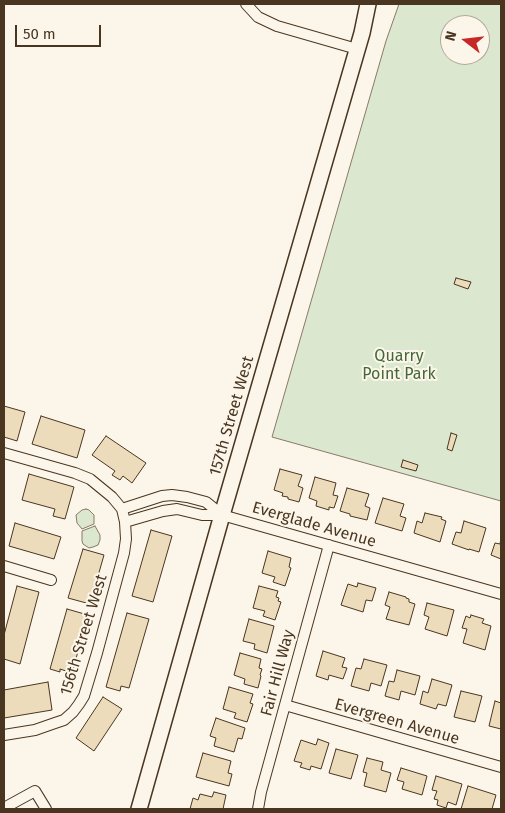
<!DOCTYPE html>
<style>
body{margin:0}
#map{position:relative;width:505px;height:813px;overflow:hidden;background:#fbf6e9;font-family:"Fira Sans",sans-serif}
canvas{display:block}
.frame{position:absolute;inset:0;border:5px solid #4a3520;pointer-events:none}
.north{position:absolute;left:440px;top:15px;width:50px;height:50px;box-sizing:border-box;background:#fbf6e9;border:1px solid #b4a999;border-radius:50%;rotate:286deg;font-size:14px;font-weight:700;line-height:20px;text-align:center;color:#4a3520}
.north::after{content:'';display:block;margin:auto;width:18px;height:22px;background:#c62828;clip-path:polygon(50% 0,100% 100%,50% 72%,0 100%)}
.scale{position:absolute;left:15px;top:25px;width:86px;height:22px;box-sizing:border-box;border:2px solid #4a3520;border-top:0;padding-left:6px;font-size:15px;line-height:18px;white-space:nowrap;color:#4a3520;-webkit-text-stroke:4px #fbf6e9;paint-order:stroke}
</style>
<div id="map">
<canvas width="505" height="813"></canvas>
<div class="frame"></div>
<div class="north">N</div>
<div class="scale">50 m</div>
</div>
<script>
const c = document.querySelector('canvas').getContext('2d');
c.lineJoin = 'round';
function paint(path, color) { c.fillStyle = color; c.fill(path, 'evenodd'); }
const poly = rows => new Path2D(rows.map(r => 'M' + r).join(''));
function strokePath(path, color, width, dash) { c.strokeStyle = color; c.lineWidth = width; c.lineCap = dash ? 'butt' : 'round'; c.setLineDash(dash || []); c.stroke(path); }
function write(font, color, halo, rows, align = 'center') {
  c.font = font + ' "Fira Sans",sans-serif'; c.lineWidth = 4; c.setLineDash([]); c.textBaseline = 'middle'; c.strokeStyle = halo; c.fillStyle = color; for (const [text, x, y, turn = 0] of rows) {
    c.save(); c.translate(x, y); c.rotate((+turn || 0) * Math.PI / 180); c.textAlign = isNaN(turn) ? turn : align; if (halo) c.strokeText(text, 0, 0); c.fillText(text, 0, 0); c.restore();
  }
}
const green = poly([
 [399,4,501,4,501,501,272,437,386,41,399,4],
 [450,25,480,25,480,55,450,55,450,25],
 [86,509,89,510,94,515,94,524,82,529,77,523,76,515,82,510,86,509],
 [95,526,100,535,100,540,98,545,93,547,89,548,83,544,82,541,82,531,95,526]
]);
const building = poly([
 [456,278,471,282,468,289,454,284,456,278],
 [4,406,25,412,17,441,4,437,4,406],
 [41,416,85,430,77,458,32,444,41,416],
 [451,433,457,435,452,451,447,449,451,433],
 [106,436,146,463,132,483,123,476,120,480,112,475,115,471,92,455,106,436],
 [403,460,418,465,416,471,401,467,403,460],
 [280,469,302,475,298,486,303,488,299,502,288,499,288,497,282,496,283,493,274,490,280,469],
 [29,474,74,487,65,519,53,516,55,509,22,500,29,474],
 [315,477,336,483,333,495,338,496,334,508,329,507,329,510,316,506,317,501,309,498,315,477],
 [347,488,369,494,365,506,370,508,367,520,350,516,350,514,340,511,347,488],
 [383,498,404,504,400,516,406,518,402,531,375,523,383,498],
 [425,513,442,517,441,519,446,521,440,542,414,533,417,521,422,523,425,513],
 [464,521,486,528,479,552,469,549,469,550,452,544,456,532,461,533,464,521],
 [15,523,61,537,54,559,9,546,15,523],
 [151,530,172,536,153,602,132,596,151,530],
 [501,538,501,559,491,555,495,543,500,544,501,538],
 [83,549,104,555,90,604,68,598,83,549],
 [268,551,291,558,289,567,291,568,285,586,273,582,275,577,262,573,268,551],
 [358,583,376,588,372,601,366,600,363,612,341,605,348,584,357,587,358,583],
 [17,586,39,592,20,664,4,659,4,635,17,586],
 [259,586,278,591,276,597,279,598,278,601,281,602,275,620,263,616,265,611,253,608,259,586],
 [389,592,406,597,406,598,409,599,409,602,415,604,409,625,386,619,390,607,385,605,389,592],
 [427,603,454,610,447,636,425,629,429,617,424,615,427,603],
 [67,609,88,615,72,673,60,669,60,672,50,669,67,609],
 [127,613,149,619,129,688,121,686,120,691,106,687,127,613],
 [471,615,484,619,482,623,491,626,485,650,463,643,467,629,462,628,466,616,470,618,471,615],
 [249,619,274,626,267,653,254,649,255,644,243,641,249,619],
 [323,651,345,658,342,667,347,668,343,679,329,675,328,680,316,676,323,651],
 [240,653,261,659,259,668,262,669,260,675,261,676,258,688,244,684,245,679,234,675,240,653],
 [364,659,387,665,381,686,371,683,369,691,351,686,356,668,361,669,364,659],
 [397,670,420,676,415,695,401,691,399,700,385,696,389,681,394,682,397,670],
 [432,679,452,685,446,706,438,704,436,709,420,704,423,691,428,693,432,679],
 [48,682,52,710,4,718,4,690,48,682],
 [229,687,253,694,250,703,253,704,247,722,234,718,236,713,223,709,229,687],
 [461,691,482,696,475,722,454,717,461,691],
 [103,697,122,709,94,751,76,738,103,697],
 [495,701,501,703,501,729,489,726,495,701],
 [216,718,245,728,242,739,238,738,234,752,214,746,216,738,210,736,216,718],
 [318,739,329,743,321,769,311,766,310,770,300,767,302,763,294,761,301,740,316,745,318,739],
 [336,749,358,755,351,779,329,773,336,749],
 [203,753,231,761,228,773,232,774,229,786,196,777,203,753],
 [367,758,383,762,381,770,391,773,386,792,364,786,367,773,363,772,367,758],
 [401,768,427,776,422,795,402,789,404,782,397,780,401,768],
 [436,776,462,784,456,805,448,802,446,808,437,805,438,800,434,799,437,791,432,790,436,776],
 [468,786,496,795,492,809,461,809,468,786],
 [214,792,226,795,223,809,190,809,193,798,198,800,200,794,212,797,214,792]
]);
const street = poly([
 [246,4,258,17,277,26,357,49],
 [4,453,75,473,90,479,112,497,122,509,125,522,126,539,124,553,97,653,84,696,79,704,73,712,64,720,55,723,35,730,4,735],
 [122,509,162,496,172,495,187,497,206,502,222,515,501,594],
 [125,522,163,511,177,509,202,515,222,515],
 [4,566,51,580],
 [285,705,501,767],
 [4,808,35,791,46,809],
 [258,809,261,792,329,545]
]);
const secondary = poly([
 [139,809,222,515,362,33,368,4]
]);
const parkNames = [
 ["Quarry",399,357],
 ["Point Park",399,375]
];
const streetNames = [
 ["157th Street West",232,416,-74],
 ["Everglade Avenue",314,525,16],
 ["156th Street West",84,635,-73],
 ["Fair Hill Way",278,673,-75],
 ["Evergreen Avenue",397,722,16]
];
paint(green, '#dce7d0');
strokePath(green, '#887966', 1);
paint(building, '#ecdcbc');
strokePath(building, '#4a3520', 1);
strokePath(street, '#4a3520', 12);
strokePath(secondary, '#4a3520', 18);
strokePath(street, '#fbf6e9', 10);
strokePath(secondary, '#fbf6e9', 15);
write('16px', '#436837', '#fbf6e9', parkNames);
write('16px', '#4a3520', '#fbf6e9', streetNames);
</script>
